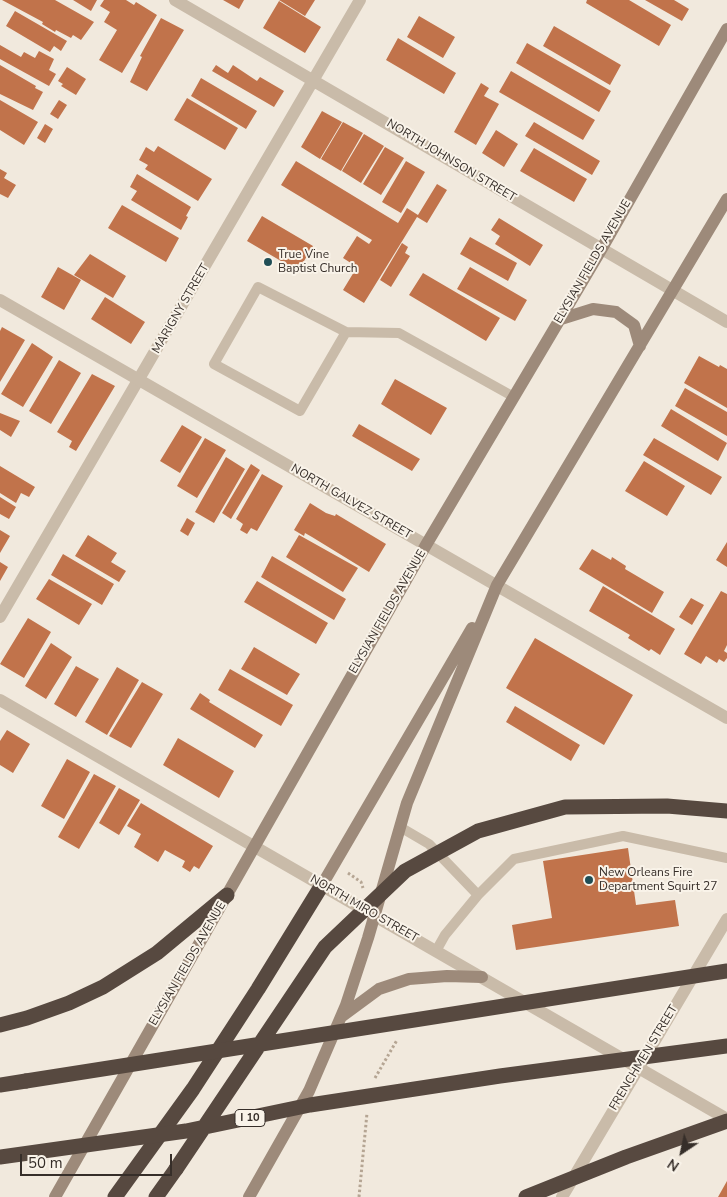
<!DOCTYPE html>
<style>
body{margin:0}
#map{position:relative;width:727px;height:1197px;overflow:hidden;background:#f1e9dd;font-family:"Nunito Sans",sans-serif}
canvas{display:block}
.north{position:absolute;left:657px;top:1127px;width:50px;height:50px;-webkit-text-stroke:4px #f9f3e9;paint-order:stroke;rotate:214deg;font-size:14px;font-weight:700;line-height:20px;text-align:center;color:#362e29}
.north::after{content:'';display:block;margin:auto;width:18px;height:22px;background:#362e29;clip-path:polygon(50% 0,100% 100%,50% 72%,0 100%)}
.scale{position:absolute;left:20px;top:1154px;width:152px;height:22px;box-sizing:border-box;border:2px solid #362e29;border-top:0;padding-left:6px;font-size:15px;line-height:18px;white-space:nowrap;color:#362e29;-webkit-text-stroke:4px #f9f3e9;paint-order:stroke}
</style>
<div id="map">
<canvas width="727" height="1197"></canvas>
<div class="north">N</div>
<div class="scale">50 m</div>
</div>
<script>
const c = document.querySelector('canvas').getContext('2d');
c.lineJoin = 'round';
function paint(path, color) { c.fillStyle = color; c.fill(path, 'evenodd'); }
const poly = rows => new Path2D(rows.map(r => 'M' + r).join(''));
function strokePath(path, color, width, dash) { c.strokeStyle = color; c.lineWidth = width; c.lineCap = dash ? 'butt' : 'round'; c.setLineDash(dash || []); c.stroke(path); }
function write(font, color, halo, rows, align = 'center') {
  c.font = font + ' "Nunito Sans",sans-serif'; c.lineWidth = 4; c.setLineDash([]); c.textBaseline = 'middle'; c.strokeStyle = halo; c.fillStyle = color; for (const [text, x, y, turn = 0] of rows) {
    c.save(); c.translate(x, y); c.rotate((+turn || 0) * Math.PI / 180); c.textAlign = isNaN(turn) ? turn : align; if (halo) c.strokeText(text, 0, 0); c.fillText(text, 0, 0); c.restore();
  }
}
const building = poly([
 [2,0,55,0,94,22,81,40,73,35,71,38,56,30,55,32,42,24,43,22],
 [73,0,97,0,91,11],
 [104,0,126,0,134,5,136,2,157,15,122,73,99,60,117,30,104,22,110,12,100,6],
 [223,0,244,0,239,9],
 [279,0,315,0,305,16],
 [587,0,629,0,671,25,659,46,586,3],
 [645,0,674,0,689,9,682,21],
 [279,1,321,27,305,53,263,28],
 [15,11,67,41,61,51,54,46,50,52,6,26],
 [419,16,455,37,443,58,407,37],
 [161,18,184,30,147,91,130,82,142,57,140,56],
 [554,26,621,65,610,85,543,46],
 [398,38,456,73,444,94,386,60],
 [527,43,611,91,599,112,516,63],
 [0,45,21,57,24,52,35,58,39,51,54,59,49,70,56,74,49,86,0,59],
 [0,65,36,86,35,88,43,92,33,110,0,94],
 [216,65,228,73,233,65,257,81,260,77,284,91,274,107,212,71],
 [67,67,86,79,76,95,61,86,63,84,58,81],
 [511,71,595,120,583,140,499,92],
 [201,78,257,111,246,129,191,96],
 [481,83,489,88,484,96,499,104,476,145,454,132],
 [187,98,238,128,225,150,174,120],
 [0,100,38,122,24,145,0,130],
 [59,100,67,105,58,119,50,114],
 [322,111,342,122,320,159,301,147],
 [343,122,363,133,341,171,321,159],
 [534,122,600,161,592,175,525,136],
 [45,124,53,129,45,143,37,138],
 [496,130,518,144,504,167,482,153],
 [364,134,384,146,361,183,342,171],
 [158,146,212,179,198,201,145,169,148,165,139,160,146,147,154,152],
 [385,147,404,158,381,195,363,184],
 [534,148,587,179,574,202,520,171],
 [296,161,398,223,407,208,418,215,437,184,447,190,427,223,417,217,364,303,343,290,357,267,343,258,357,236,369,244,372,240,281,185],
 [406,161,425,172,401,213,382,202],
 [0,169,7,173,4,178,16,185,8,198,0,194],
 [137,174,191,207,186,216,188,217,181,230,131,200,137,191,130,187],
 [122,205,179,238,166,262,108,228],
 [262,216,313,246,298,271,247,241],
 [499,218,543,245,530,266,495,244,500,236,491,230],
 [470,237,517,263,508,281,460,254],
 [402,243,408,247,405,253,410,256,391,287,380,280],
 [90,254,126,276,113,298,74,275],
 [58,267,81,280,64,310,41,297],
 [470,267,527,300,515,321,457,289],
 [423,273,500,318,486,341,409,295],
 [105,297,145,322,131,344,91,319],
 [2,327,25,340,0,382,0,331],
 [32,343,53,357,23,407,1,394],
 [699,356,719,367,720,365,727,369,727,408,684,383],
 [59,360,81,373,51,424,29,411],
 [92,374,115,386,76,451,69,447,72,441,57,432],
 [395,379,447,408,431,435,381,404],
 [685,388,727,412,727,436,675,406],
 [671,409,727,443,718,461,661,426],
 [0,413,20,421,11,437,0,430],
 [359,424,420,459,412,471,352,436],
 [182,425,202,437,180,473,160,461],
 [205,438,226,450,197,498,177,486],
 [654,438,722,477,711,495,643,455],
 [226,457,245,469,214,523,195,512],
 [644,461,685,486,667,516,625,491],
 [251,464,260,470,231,519,222,513],
 [0,466,35,487,29,497,21,493,16,503,0,493],
 [262,474,283,486,257,531,251,528,247,534,240,530,243,524,236,519],
 [0,497,16,507,9,519,0,514],
 [310,503,326,513,335,516,336,514,386,544,369,572,312,537,305,533,304,536,294,530],
 [187,518,195,523,188,536,180,531],
 [0,530,10,536,0,553],
 [88,535,117,553,111,562,126,571,119,582,75,556],
 [299,535,358,568,343,592,286,557],
 [727,542,727,567,716,560],
 [592,549,611,560,612,557,626,566,625,569,664,592,652,613,579,569],
 [63,554,114,584,102,605,51,575],
 [272,556,346,599,334,620,261,577],
 [0,562,8,567,0,581],
 [49,579,92,604,79,625,36,599],
 [257,581,328,623,316,644,244,602],
 [603,586,675,629,660,655,651,649,649,651,628,638,630,635,589,611],
 [721,591,727,594,727,645,724,651,727,653,727,658,724,662,719,659,717,663,706,656,701,664,684,654],
 [691,598,704,605,692,625,679,617],
 [28,618,51,632,24,678,0,664],
 [535,638,633,695,604,745,506,688],
 [51,643,72,657,46,699,25,686],
 [254,647,300,674,287,695,241,669],
 [76,666,99,679,76,717,54,704],
 [117,667,139,680,107,735,85,722],
 [230,669,293,705,281,726,218,690],
 [142,682,163,694,131,748,109,736],
 [200,693,210,700,209,702,263,735,255,748,190,709],
 [515,706,580,745,571,761,506,722],
 [7,730,30,744,13,773,0,765,0,741],
 [178,738,234,771,219,798,163,765],
 [67,759,90,772,64,819,41,806],
 [94,774,116,786,79,849,58,837],
 [119,788,140,800,119,835,99,823],
 [141,803,213,846,199,869,194,866,190,872,182,867,185,861,165,850,158,862,134,847,141,834,127,826],
 [628,848,636,905,675,900,679,926,516,950,512,925,552,918,543,861],
 [727,1181,727,1197,718,1197]
]);
const path = poly([
 [348,873,361,882,363,888],
 [375,1078,397,1040],
 [359,1197,367,1113]
]);
const service = poly([
 [346,332,300,411,214,364,258,287,346,332,399,333,514,397],
 [400,827,429,844,478,895,445,935,436,951],
 [478,895,514,859,623,836,727,858]
]);
const minor = poly([
 [175,0,727,322],
 [0,617,360,0],
 [562,1197,727,919]
]);
const tertiary = poly([
 [0,300,727,718],
 [0,700,727,1119]
]);
const secondary = poly([
 [561,319,593,309,616,312,634,325,640,346],
 [322,885,472,628],
 [341,1017,379,989,409,979,447,976,482,977],
 [55,1197,426,545,601,250,727,29],
 [249,1197,309,1091,346,1005,368,938,407,803,497,585,727,199]
]);
const motorway = poly([
 [0,1025,27,1018,69,1003,103,987,157,953,227,895],
 [0,1085,26,1081],
 [115,1197,193,1089,258,989,322,885],
 [156,1197,176,1169]
]);
const motorwayBridge = poly([
 [26,1081,727,971],
 [0,1157,186,1131,310,1105,500,1076,727,1046],
 [176,1169,325,947,405,871,478,831,565,807,667,806,727,811],
 [526,1197,626,1157,727,1121]
]);
const markers = [
 [268,262,5,"#204e56"],
 [589,880,5,"#204e56"]
];
const shields = [
 [250,1118,30]
];
const shieldNames = [
 ["I 10",250,1118]
];
const streetNames = [
 ["NORTH JOHNSON STREET",451,161,31],
 ["ELYSIAN FIELDS AVENUE",593,262,-60],
 ["MARIGNY STREET",181,309,-60],
 ["NORTH GALVEZ STREET",351,502,30],
 ["ELYSIAN FIELDS AVENUE",388,612,-60],
 ["NORTH MIRO STREET",364,909,30],
 ["ELYSIAN FIELDS AVENUE",188,964,-60],
 ["FRENCHMEN STREET",644,1058,-59]
];
const poiNames = [
 ["True Vine",278,255],
 ["Baptist Church",278,269],
 ["New Orleans Fire",599,873],
 ["Department Squirt 27",599,887]
];
paint(building, '#c1734b');
strokePath(path, '#b5a593', 3, [2.5, 2.5]);
strokePath(service, '#c9bba9', 10);
strokePath(minor, '#c9bba9', 12);
strokePath(tertiary, '#c9bba9', 12);
strokePath(secondary, '#9d8a7a', 12);
strokePath(motorway, '#574940', 15);
strokePath(motorwayBridge, '#574940', 15);
for (const [x, y, r, color] of markers) { const dot = new Path2D(); dot.arc(x, y, r, 0, 2 * Math.PI); c.fillStyle = color; c.fill(dot); strokePath(dot, '#f9f3e9', 2); }
for (const [x, y, w] of shields) { const box = new Path2D(); box.roundRect(x - w / 2, y - 8.5, w, 17, 4); c.fillStyle = '#f9f3e9'; c.fill(box); strokePath(box, '#362e29', 1); }
write('bold 11px', '#362e29', null, shieldNames);
write('12px', '#362e29', '#f9f3e9', streetNames);
write('12px', '#362e29', '#f9f3e9', poiNames, 'left');
</script>
